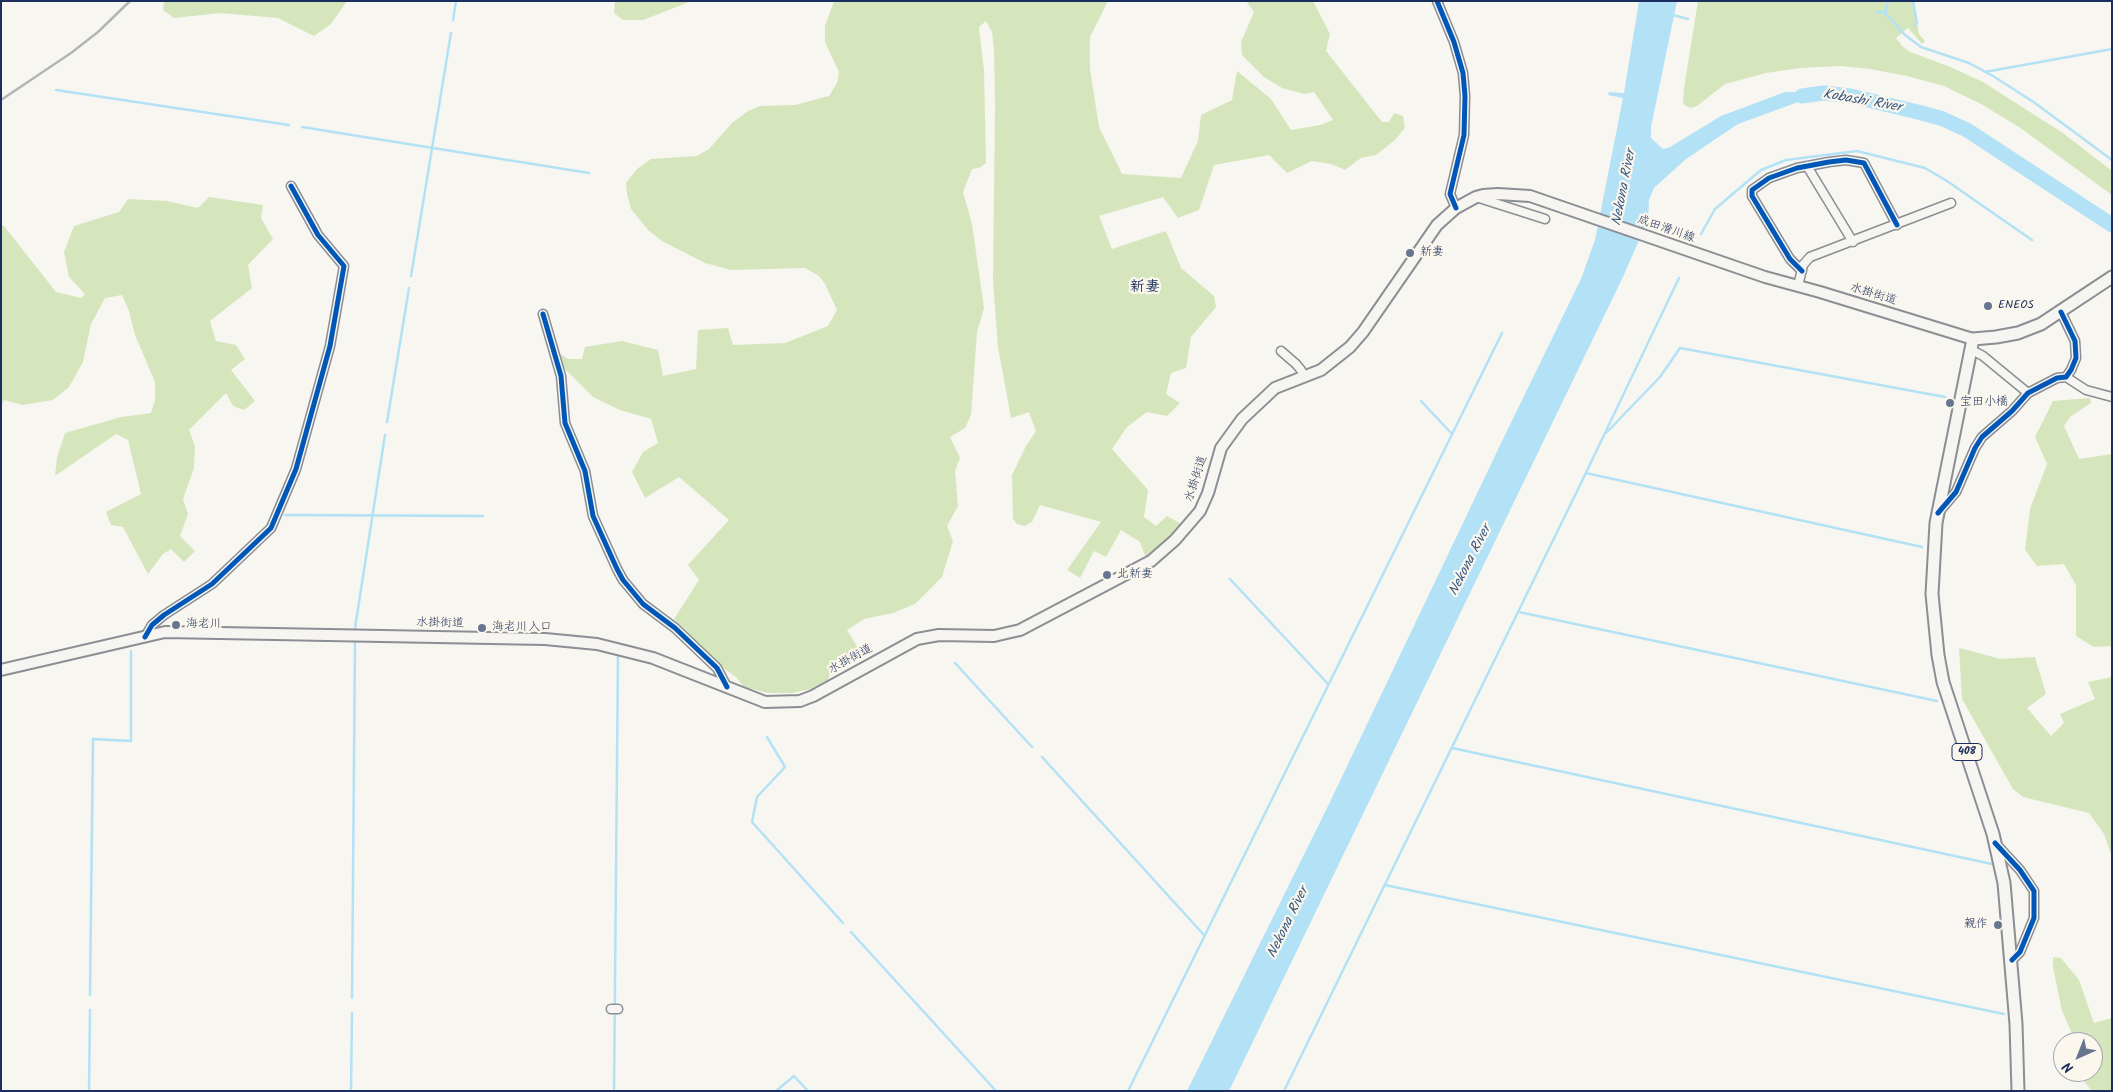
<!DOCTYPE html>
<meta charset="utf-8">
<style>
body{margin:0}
#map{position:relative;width:2113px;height:1092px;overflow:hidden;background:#f8f6f0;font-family:Kalam,sans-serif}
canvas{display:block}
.frame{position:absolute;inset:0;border:2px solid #1b2f5e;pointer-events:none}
.north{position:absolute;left:2053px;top:1032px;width:50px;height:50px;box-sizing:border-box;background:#fbf7ec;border:1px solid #a1a7b3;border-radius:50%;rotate:224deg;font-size:14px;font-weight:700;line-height:20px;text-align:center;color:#1b2f5e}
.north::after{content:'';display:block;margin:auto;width:18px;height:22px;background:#687591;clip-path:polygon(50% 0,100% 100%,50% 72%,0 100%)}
</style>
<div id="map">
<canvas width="2113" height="1092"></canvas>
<div class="frame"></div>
<div class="north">N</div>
</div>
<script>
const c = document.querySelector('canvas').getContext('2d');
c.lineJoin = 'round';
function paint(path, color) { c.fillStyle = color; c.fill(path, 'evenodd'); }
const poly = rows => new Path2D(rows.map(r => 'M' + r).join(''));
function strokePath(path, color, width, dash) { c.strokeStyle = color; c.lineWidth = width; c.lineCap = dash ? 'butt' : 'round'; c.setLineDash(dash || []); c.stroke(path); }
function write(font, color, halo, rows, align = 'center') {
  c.font = font + ' Kalam,"Klee One",sans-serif'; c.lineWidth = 4.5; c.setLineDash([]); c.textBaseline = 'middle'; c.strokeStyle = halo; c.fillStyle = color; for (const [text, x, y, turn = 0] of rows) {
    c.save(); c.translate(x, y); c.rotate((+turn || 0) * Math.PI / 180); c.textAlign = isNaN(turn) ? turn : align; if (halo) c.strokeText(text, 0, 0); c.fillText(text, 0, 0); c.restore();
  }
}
const green = poly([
 [164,1,347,1,331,24,314,36,278,18,220,13,174,18,163,10],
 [615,1,692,1,643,20,623,20,614,13],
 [834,1,1108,1,1090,37,1090,69,1099,127,1122,174,1181,178,1198,141,1201,115,1232,100,1237,71,1271,99,1291,130,1320,125,1333,120,1314,92,1305,94,1282,88,1264,77,1242,55,1241,42,1254,12,1246,1,1313,1,1330,34,1326,51,1382,122,1389,122,1394,113,1403,116,1405,128,1395,140,1376,155,1361,158,1345,170,1331,164,1312,161,1287,173,1269,155,1214,165,1199,210,1178,218,1163,197,1099,216,1112,249,1166,231,1181,268,1214,296,1216,307,1191,337,1186,368,1171,373,1166,394,1180,403,1167,416,1147,412,1127,427,1112,449,1148,490,1144,517,1156,526,1167,516,1183,525,1146,558,1140,542,1121,530,1106,557,1094,551,1080,578,1067,570,1101,522,1040,505,1032,522,1025,526,1017,524,1013,519,1012,475,1026,446,1036,431,1029,412,1011,418,998,347,993,282,995,104,994,50,992,32,986,21,979,27,984,71,986,163,979,168,972,169,963,192,972,224,984,308,977,332,971,415,965,428,950,437,960,458,955,471,958,506,947,526,953,541,942,577,915,604,893,613,864,619,847,630,858,648,831,671,828,680,810,689,792,693,768,693,744,687,736,677,719,665,674,619,699,580,688,565,729,520,679,477,645,498,632,472,643,452,658,443,651,419,620,410,593,397,561,365,561,354,568,359,582,359,585,347,622,341,658,350,663,376,696,369,698,330,728,328,733,345,785,343,828,326,837,310,825,284,819,276,805,268,731,270,705,263,662,241,648,230,631,209,627,194,626,183,637,169,651,159,697,156,709,149,732,123,748,111,760,106,795,105,829,96,837,83,839,72,825,42,825,26],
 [1698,1,1913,1,1919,34,1925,41,1922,44,1908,28,1896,38,1903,47,1910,52,1948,66,1983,82,2063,133,2112,171,2112,195,2019,127,1981,104,1944,86,1907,76,1870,69,1841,66,1801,68,1766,73,1725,84,1697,106,1691,108,1686,106,1683,103,1684,88],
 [209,197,263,205,261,218,273,239,248,265,252,288,210,321,216,341,236,345,245,359,231,370,255,401,244,410,233,406,226,393,189,430,195,446,194,468,183,499,188,514,180,536,195,551,184,562,171,549,163,554,148,574,123,527,111,525,106,512,141,494,128,440,116,434,55,476,57,458,65,433,121,417,151,413,155,400,155,382,135,335,129,311,122,295,105,298,91,324,83,362,69,387,53,400,23,405,4,400,1,406,1,225,4,226,56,292,81,298,85,294,69,277,64,252,74,226,119,212,128,199,167,201,198,208],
 [2090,398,2091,403,2070,417,2064,426,2079,459,2112,454,2112,646,2094,647,2076,636,2076,585,2064,564,2037,566,2025,550,2030,509,2047,464,2035,437,2053,401],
 [1959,648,2001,659,2035,657,2046,694,2027,708,2051,736,2064,723,2060,714,2095,699,2088,682,2112,677,2112,856,2104,834,2089,813,2023,797,2013,789,1962,699],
 [2053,957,2061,958,2079,980,2094,1023,2112,1018,2112,1091,2092,1091,2082,1079,2081,1072,2093,1072,2093,1042,2076,1042,2062,1011,2053,967]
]);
const water = poly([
 [1639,1,1677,1,1651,127,1651,138,1663,149,1670,147,1721,116,1785,92,1823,93,1738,124,1686,159,1654,188,1649,200,1648,220,1622,279,1229,1091,1187,1091,1329,804,1504,437,1581,279,1595,240,1623,98,1608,95,1609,92,1624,93]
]);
const stream = poly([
 [1913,1,1917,23,1915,25],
 [1877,12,1885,13,1905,35,1921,47,1969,63,1993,76,2035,103,2112,160],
 [1885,13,1888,1],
 [1673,15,1688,19],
 [453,20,456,1],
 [1985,72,2112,49],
 [56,90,289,125],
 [302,127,589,173],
 [1701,234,1715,209,1761,170,1786,160,1857,151,1925,168,1947,181,2032,240],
 [411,276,451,33],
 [1421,401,1452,434],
 [387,422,409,288],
 [1607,432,1660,377,1680,348,1945,397],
 [1586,473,1922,547],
 [285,515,483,516],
 [1230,579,1328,684],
 [1519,612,1937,701],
 [355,628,385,435],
 [955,663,1032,747],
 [767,737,785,767,757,797,752,822,843,923],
 [1452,748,1992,864],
 [1042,757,1204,935],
 [1385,885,2004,1014],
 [851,932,996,1091],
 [90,995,93,739,131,741,131,651],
 [352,998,355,642],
 [89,1091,90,1010],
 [351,1091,352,1013],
 [614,1091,618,656],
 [776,1091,794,1076,808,1091],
 [1128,1091,1502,333],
 [1284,1091,1583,479,1679,278]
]);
const river = poly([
 [1802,96,1823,93,1851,96,1922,113,1943,119,1967,130,2112,225]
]);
const minor = poly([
 [1437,1,1454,42,1463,73,1465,96,1464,135,1450,194,1456,208],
 [1807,166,1853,242],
 [1476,197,1545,219],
 [1802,271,1790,259,1752,196,1752,190,1769,178,1797,168,1829,162,1846,160,1864,163,1897,225],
 [1798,286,1803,265,1810,257,1951,203],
 [543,314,561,376,565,423,585,471,593,516,617,569,623,580,643,604,675,628,717,668,727,687],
 [1970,349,1983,356,2028,393],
 [1281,351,1296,364,1301,370,1304,377],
 [2066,377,2086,390,2112,397],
 [1939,512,1956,492,1975,448,1982,437,2012,411,2028,393,2057,378,2066,377,2071,370,2076,358,2075,341,2061,312],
 [145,637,152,625,164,615,212,584,271,528,296,469,330,346,344,266,318,235,291,186],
 [1996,844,2020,870,2034,891,2034,918,2020,952,2012,960],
 [611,1009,618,1009]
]);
const major = poly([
 [1,670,165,632,545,639,597,644,653,658,765,702,800,701,813,696,917,639,939,635,994,636,1020,630,1151,561,1175,540,1200,511,1208,493,1221,448,1242,419,1275,388,1321,370,1350,347,1363,332,1437,225,1456,208,1476,197,1483,195,1498,194,1530,196,1765,277,1820,292,1973,339]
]);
const highway = poly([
 [2018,1091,2016,1024,2004,883,1993,834,1943,682,1938,655,1932,594,1936,523,1973,339,1996,337,2018,333,2041,324,2112,277]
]);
const rail = poly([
 [1,100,71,53,98,32,130,1]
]);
const cycleway = poly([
 [1437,1,1454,42,1463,73,1465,96,1464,135,1450,194,1456,208],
 [1802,271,1790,259,1752,196,1752,190,1769,178,1797,168,1829,162,1846,160,1864,163,1897,225],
 [543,314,561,376,565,423,585,471,593,516,617,569,623,580,643,604,675,628,717,668,727,687],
 [1938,513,1956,492,1975,448,1982,437,2012,411,2028,393,2057,378,2066,377,2071,370,2076,358,2075,341,2061,312],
 [145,637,152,625,164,615,212,584,271,528,296,469,330,346,344,266,318,235,291,186],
 [1995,843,2020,870,2034,891,2034,918,2020,952,2012,960]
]);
const markers = [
 [1410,253,5,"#687591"],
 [1988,306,5,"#687591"],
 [1950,403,5,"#687591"],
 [1107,575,5,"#687591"],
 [176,625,5,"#687591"],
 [482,628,5,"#687591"],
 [1998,925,5,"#687591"]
];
const shields = [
 [1967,752,30]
];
const shieldNames = [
 ["408",1967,752]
];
const streetNames = [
 ["成田滑川線",1666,230,19],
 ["水掛街道",1873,295,17],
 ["水掛街道",1197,479,-72],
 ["水掛街道",440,624,1],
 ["水掛街道",851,660,-29]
];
const poiNames = [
 ["新妻",1420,253],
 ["ENEOS",1998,306],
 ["宝田小橋",1960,403],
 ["北新妻",1117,575],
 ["海老川",186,625],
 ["海老川入口",492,628],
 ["親作",1988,925,"right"]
];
const waterNames = [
 ["Kobashi River",1862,102,10],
 ["Nekona River",1625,188,-79],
 ["Nekona River",1471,561,-63],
 ["Nekona River",1289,923,-64]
];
const quarterNames = [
 ["新妻",1145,288]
];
paint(green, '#d5e6bc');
paint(water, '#b3e2f6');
strokePath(stream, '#b3e2f6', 2.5);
strokePath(river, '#b3e2f6', 15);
strokePath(minor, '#8b8e94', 11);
strokePath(major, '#8b8e94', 14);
strokePath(highway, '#8b8e94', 15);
strokePath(minor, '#f6f5f1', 8);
strokePath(major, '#f6f5f1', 10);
strokePath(highway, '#f6f5f1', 11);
strokePath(rail, '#b3b5b7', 2.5);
strokePath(cycleway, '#0057b8', 5);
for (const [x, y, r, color] of markers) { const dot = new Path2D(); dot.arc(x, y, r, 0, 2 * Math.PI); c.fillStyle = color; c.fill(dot); strokePath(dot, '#fbf7ec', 2); }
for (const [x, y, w] of shields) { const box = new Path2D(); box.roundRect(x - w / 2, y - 8.5, w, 17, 4); c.fillStyle = '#fbf7ec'; c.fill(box); strokePath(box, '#1b2f5e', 1); }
write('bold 11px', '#1b2f5e', null, shieldNames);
write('12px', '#1b2f5e', '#fbf7ec', streetNames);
write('12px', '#1b2f5e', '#fbf7ec', poiNames, 'left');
write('italic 14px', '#3a5a84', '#fbf7ec', waterNames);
write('bold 15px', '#1b2f5e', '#fbf7ec', quarterNames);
</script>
